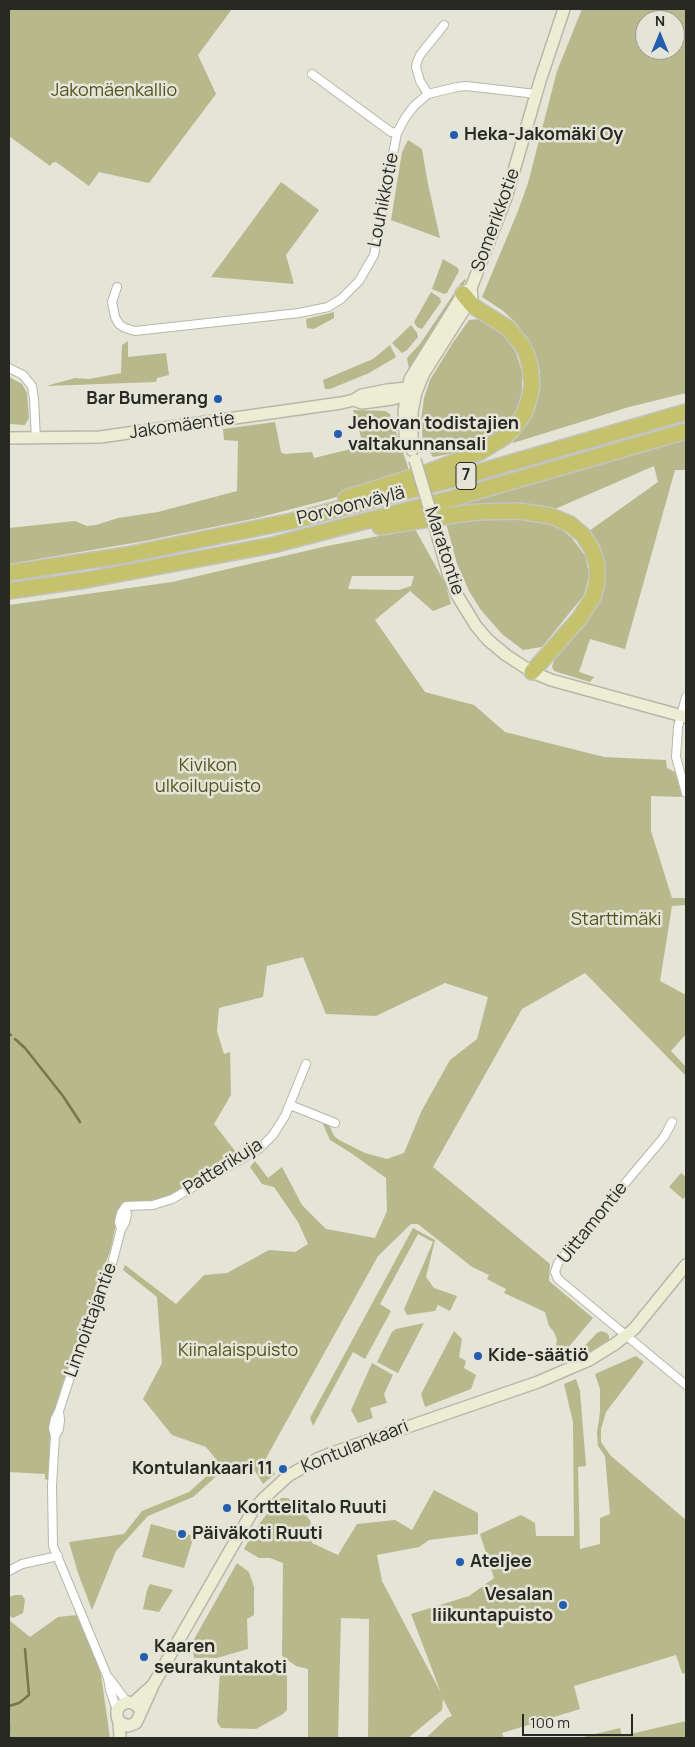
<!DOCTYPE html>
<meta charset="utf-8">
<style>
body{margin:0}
#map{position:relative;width:695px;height:1747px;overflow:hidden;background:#e4e4d7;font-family:Manrope,sans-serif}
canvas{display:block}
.frame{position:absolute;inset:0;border:10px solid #292924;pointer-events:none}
.north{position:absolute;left:635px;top:10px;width:50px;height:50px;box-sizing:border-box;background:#e4e4d7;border:1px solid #99998f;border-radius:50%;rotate:0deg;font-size:14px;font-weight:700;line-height:20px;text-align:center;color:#292924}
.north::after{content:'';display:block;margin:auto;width:18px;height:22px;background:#225daf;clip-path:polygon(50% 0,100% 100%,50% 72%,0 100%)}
.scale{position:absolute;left:522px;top:1714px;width:111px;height:22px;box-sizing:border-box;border:2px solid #292924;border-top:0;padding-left:6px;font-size:15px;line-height:18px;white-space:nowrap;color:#292924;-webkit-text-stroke:4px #e4e4d7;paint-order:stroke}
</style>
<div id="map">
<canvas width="695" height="1747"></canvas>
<div class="frame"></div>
<div class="north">N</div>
<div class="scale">100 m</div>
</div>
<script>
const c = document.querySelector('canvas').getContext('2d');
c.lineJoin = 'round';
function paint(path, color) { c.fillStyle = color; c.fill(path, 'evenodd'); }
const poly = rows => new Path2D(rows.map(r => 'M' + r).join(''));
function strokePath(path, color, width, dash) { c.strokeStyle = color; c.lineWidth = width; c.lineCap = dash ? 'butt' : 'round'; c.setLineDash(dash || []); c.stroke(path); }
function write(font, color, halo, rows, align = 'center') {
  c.font = font + ' Manrope,sans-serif'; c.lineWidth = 5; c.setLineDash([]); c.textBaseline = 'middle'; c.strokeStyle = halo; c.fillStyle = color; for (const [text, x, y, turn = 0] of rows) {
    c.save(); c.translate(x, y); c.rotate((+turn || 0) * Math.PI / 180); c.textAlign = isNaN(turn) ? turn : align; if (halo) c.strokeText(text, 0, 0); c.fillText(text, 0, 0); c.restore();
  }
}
const green = poly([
 [9,9,232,9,198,55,216,94,149,183,99,172,89,186,56,162,52,163,50,166,9,136],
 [582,9,686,9,686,393,629,407,513,443,514,438,530,420,535,409,540,391,540,372,536,357,529,342,516,323,502,310,482,297,518,211,528,183,557,71],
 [645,20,675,20,675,50,645,50],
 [408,140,422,149,428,184,440,238,391,220,402,152],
 [281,182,319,210,286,255,294,284,211,277],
 [443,259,458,268,459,271,447,293,444,294,432,289],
 [465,279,466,280,452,305,411,369,409,369,407,358,420,344,461,283],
 [431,292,440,298,441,302,422,329,417,327,414,322],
 [334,312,334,318,314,329,307,328,306,319],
 [480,319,506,337,516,353,522,371,522,390,518,407,509,422,489,438,465,451,433,457,423,442,421,420,424,398,430,380,452,344,469,320],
 [411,325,417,333,418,337,407,350,402,353,392,343],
 [128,341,128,357,166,353,169,375,157,378,156,382,46,386,75,378,89,379,121,373,122,345],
 [390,345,396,357,369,373,330,389,325,389,323,380,373,359],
 [9,377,22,384,27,393,29,418,25,425,9,424],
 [353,410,385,411,390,414,410,473,330,499,257,518,145,541,9,564,9,528,75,521,87,526,96,525,118,518,158,512,237,491,238,441,224,440,223,429,275,422,281,452,284,454,312,452,314,458,355,448,361,437],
 [686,439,686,470,675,470,625,649,590,639,579,672,594,677,590,682,554,671,552,667,555,658,553,655,592,604,589,531,658,482,654,466,548,512,439,514,437,509],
 [489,517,526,519,544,521,559,527,572,538,586,557,589,576,584,595,542,647,523,650,502,634,481,610,469,591,457,564,446,523],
 [415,529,445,583,451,604,433,611,410,591,375,620,425,692,474,705,505,732,604,757,666,760,667,768,675,772,682,797,651,796,651,831,672,898,686,898,686,905,672,906,660,981,686,995,686,1034,671,1051,686,1067,686,1076,585,973,522,1009,433,1167,550,1264,549,1281,593,1318,562,1355,555,1360,554,1355,557,1340,554,1332,549,1326,545,1312,504,1293,506,1289,487,1279,489,1275,472,1267,418,1224,411,1224,378,1256,265,1460,275,1474,263,1484,255,1471,229,1465,193,1497,148,1516,116,1551,92,1610,78,1573,69,1542,124,1534,142,1511,189,1492,220,1464,206,1447,172,1435,143,1399,162,1363,157,1297,123,1270,125,1265,176,1304,204,1275,227,1273,269,1250,295,1252,308,1244,298,1222,274,1187,262,1184,250,1167,255,1161,268,1178,282,1167,302,1205,326,1229,375,1238,387,1211,386,1178,351,1153,330,1140,322,1122,329,1125,334,1136,339,1140,365,1153,387,1159,404,1153,422,1110,450,1060,477,1039,488,997,445,983,376,1016,326,1014,303,957,267,966,263,997,219,1008,217,1031,224,1054,230,1052,231,1095,214,1124,239,1156,169,1198,151,1203,128,1202,121,1205,119,1209,111,1248,69,1365,55,1408,50,1434,48,1480,45,1479,45,1474,9,1472,9,605,172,582,327,546],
 [352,576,414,576,411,586,399,590,348,589],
 [681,1173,686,1177,686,1196,683,1199,669,1187],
 [413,1228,435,1240,426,1277,434,1288,457,1296,450,1311,438,1305,435,1311,407,1315,404,1309,433,1242,418,1234,380,1304,391,1311,365,1359,353,1352,313,1426,310,1418],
 [424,1323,398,1373,377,1362,392,1332,396,1329],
 [454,1331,462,1339,459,1357,466,1361,464,1368,476,1375,471,1389,425,1407,421,1394],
 [601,1331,607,1333,609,1336,609,1341,582,1359,577,1354,597,1333],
 [636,1356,644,1362,606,1412,601,1429,601,1442,610,1455,686,1520,686,1674,682,1673,676,1655,574,1686,580,1709,502,1733,504,1738,426,1738,447,1718,452,1716,443,1699,442,1710,408,1738,368,1738,369,1619,341,1618,338,1738,308,1738,308,1669,296,1666,282,1656,283,1563,270,1558,259,1558,244,1549,254,1531,266,1515,281,1498,288,1498,304,1512,311,1522,308,1532,312,1543,338,1555,357,1524,395,1520,412,1530,434,1490,478,1513,478,1534,429,1540,419,1547,377,1555,382,1581,441,1693,411,1614,469,1596,494,1578,480,1534,521,1515,535,1523,536,1536,574,1536,573,1422,564,1384,576,1379,580,1391,586,1466,578,1467,580,1549,600,1544,600,1518,610,1514,605,1456,598,1446,597,1433,600,1412,600,1389,595,1374],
 [372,1363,393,1375,384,1394,387,1403,370,1408,373,1418,358,1423,351,1410],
 [151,1524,194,1536,184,1568,142,1557],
 [237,1563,249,1572,254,1587,254,1615,247,1619,248,1649,217,1658,194,1658,192,1643],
 [150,1584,173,1590,159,1612,143,1609,147,1590],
 [15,1595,22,1595,25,1600,23,1613,13,1618,9,1616,9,1597],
 [77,1615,100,1668,110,1738,9,1738,9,1620,30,1637,58,1617],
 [248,1661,269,1666,287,1675,287,1710,283,1714,256,1729,221,1728,217,1722,220,1670],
 [686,1721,686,1738,579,1738,620,1728,622,1736]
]);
const stream = poly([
 [9,1034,11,1035],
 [15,1039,25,1048,63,1096,80,1122],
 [9,1706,19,1703,29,1695,25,1649],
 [9,1726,9,1730]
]);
const street = poly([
 [312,74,391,132,397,133],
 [428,94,420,81,416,67,417,62,420,55,444,25],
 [117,287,112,302,115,317,119,324,125,328,135,331,299,313,328,307,341,299,359,281,374,255,397,133,405,118,414,106,428,94,457,87,466,86,536,94],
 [9,368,23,375,32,386,34,399,36,439],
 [686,697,678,727,676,757,686,793],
 [290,1105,335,1123],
 [672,1122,664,1137,558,1263,555,1272,558,1279,686,1385],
 [121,1229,119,1222,121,1213,126,1206,153,1205,172,1199,259,1149,273,1135,285,1116,306,1064],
 [55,1436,59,1429,60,1420,59,1411],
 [9,1571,22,1564,58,1556],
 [109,1678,127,1702],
 [117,1710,110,1690,108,1678,53,1546,52,1486,55,1436,53,1428,55,1419,59,1411,74,1365,112,1264,121,1229,125,1223,127,1214,125,1207]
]);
const secondary = poly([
 [354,400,362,403,392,399,411,394],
 [9,438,100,437,341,403,354,400,362,395,387,390,407,388,416,392],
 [408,443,405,434,404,411,410,379,463,294,468,290],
 [412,450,412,412,416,392,424,373,472,297,471,288,506,198,540,81,564,9],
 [435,527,449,576,457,595,476,626,488,640,506,655,532,672,551,680,686,717],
 [133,1703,153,1685,252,1512,263,1499,288,1476,317,1459,332,1453,538,1382,589,1360,615,1344,634,1329,686,1265],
 [119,1722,128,1726,136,1723,152,1688],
 [120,1738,119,1722,117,1716,117,1710,121,1705,127,1702,133,1703,138,1707]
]);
const highway = poly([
 [346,498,431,471,480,452,506,436,513,429,524,414,530,396,532,385,530,366,527,355,522,345,508,328,473,306,463,294],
 [380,527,453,515,477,512,519,511,551,516,570,524,583,535,592,549,597,565,597,583,593,597,579,619,532,672],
 [9,573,126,555,292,521,465,476,686,412],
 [9,591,86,580,273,545,454,498,686,431]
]);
const secondaryBridge = poly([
 [415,460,435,527]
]);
const markers = [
 [454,135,5,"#225daf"],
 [218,399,5,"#225daf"],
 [338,434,5,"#225daf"],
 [478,1356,5,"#225daf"],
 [283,1469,5,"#225daf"],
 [227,1508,5,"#225daf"],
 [182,1534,5,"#225daf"],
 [460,1562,5,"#225daf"],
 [563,1605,5,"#225daf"],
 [144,1657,5,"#225daf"]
];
const shields = [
 [466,476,20]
];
const shieldNames = [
 ["7",466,476]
];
const parkNames = [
 ["Jakomäenkallio",114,91],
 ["Kivikon",208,766],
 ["ulkoilupuisto",208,787],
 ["Starttimäki",616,920],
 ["Kiinalaispuisto",238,1351]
];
const poiNames = [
 ["Heka-Jakomäki Oy",464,135],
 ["Bar Bumerang",208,399,"right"],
 ["Jehovan todistajien",348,424],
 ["valtakunnansali",348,445],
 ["Kide-säätiö",488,1356],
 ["Kontulankaari 11",273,1469,"right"],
 ["Korttelitalo Ruuti",237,1508],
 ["Päiväkoti Ruuti",192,1534],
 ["Ateljee",470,1562],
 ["Vesalan",553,1595,"right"],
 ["liikuntapuisto",553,1616,"right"],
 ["Kaaren",154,1647],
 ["seurakuntakoti",154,1668]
];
const streetNames = [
 ["Louhikkotie",384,200,-79],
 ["Somerikkotie",496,220,-70],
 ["Jakomäentie",182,426,-8],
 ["Porvoonväylä",351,506,-14],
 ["Maratontie",444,551,72],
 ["Patterikuja",223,1167,-32],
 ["Uittamontie",593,1223,-51],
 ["Linnoittajantie",91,1320,-70],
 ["Kontulankaari",355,1447,-22]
];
paint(green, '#b8b88d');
strokePath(stream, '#797747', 2.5);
strokePath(street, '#b7b7aa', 10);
strokePath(secondary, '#b7b7aa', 14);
strokePath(highway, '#c3c3c2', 18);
strokePath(street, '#fff', 8);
strokePath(secondary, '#ededd3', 11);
strokePath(highway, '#c4c26d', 15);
strokePath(secondaryBridge, '#b7b7aa', 14, []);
strokePath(secondaryBridge, '#ededd3', 11);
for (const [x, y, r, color] of markers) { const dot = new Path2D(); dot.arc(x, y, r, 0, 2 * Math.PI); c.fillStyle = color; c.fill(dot); strokePath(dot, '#e4e4d7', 2); }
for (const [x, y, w] of shields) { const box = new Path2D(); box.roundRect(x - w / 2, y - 13.5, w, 27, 4); c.fillStyle = '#e4e4d7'; c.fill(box); strokePath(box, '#292924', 1); }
write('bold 16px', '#292924', null, shieldNames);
write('18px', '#53521e', '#e4e4d7', parkNames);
write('bold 18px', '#292924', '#e4e4d7', poiNames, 'left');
write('18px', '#292924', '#e4e4d7', streetNames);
</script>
